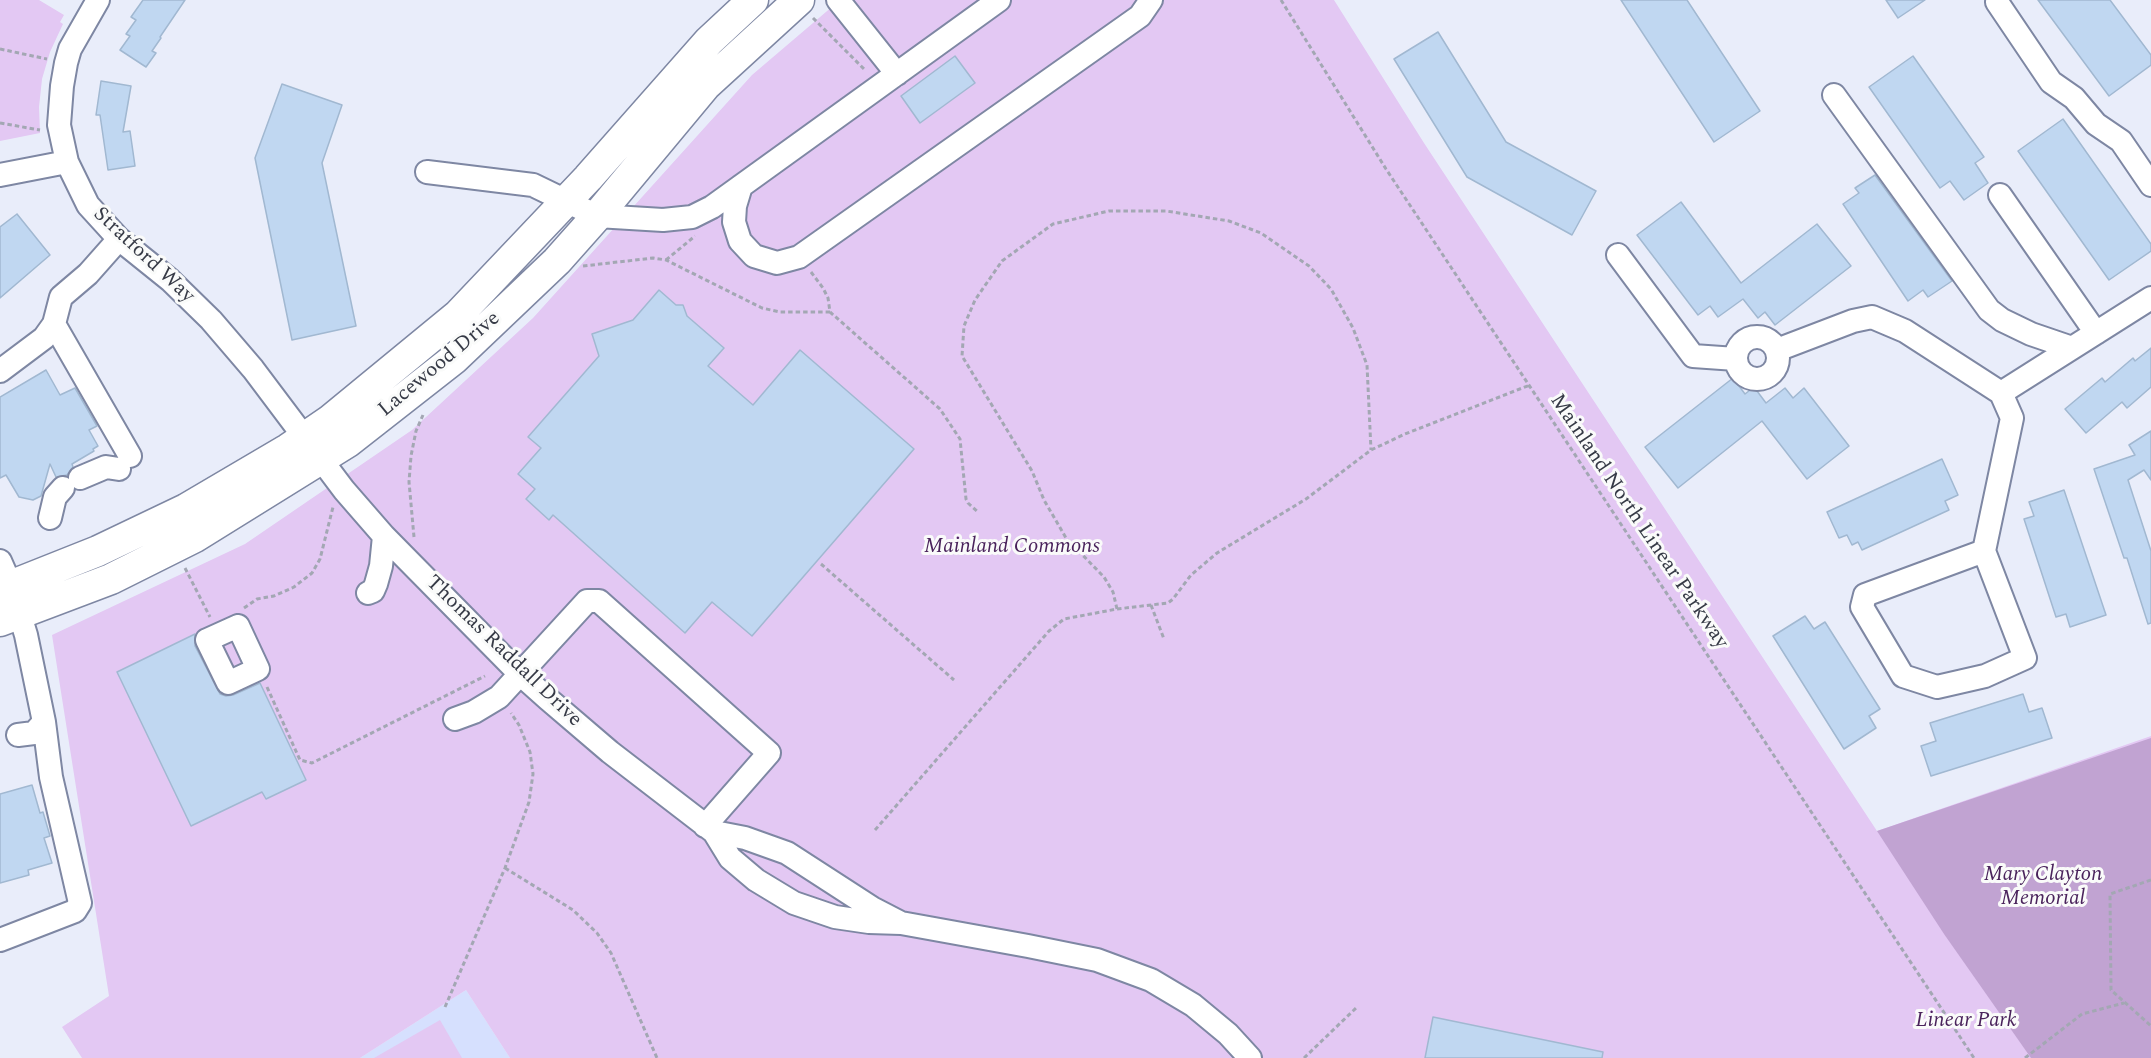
<!DOCTYPE html>
<style>
body{margin:0}
canvas{display:block;background:#e9edfa}
</style>
<canvas width="2151" height="1058"></canvas>
<script>
const c = document.querySelector('canvas').getContext('2d');
c.lineJoin = 'round';
function paint(path, color) { c.fillStyle = color; c.fill(path, 'evenodd'); }
const poly = rows => new Path2D(rows.map(r => 'M' + r).join(''));
function strokePath(path, color, width, dash) { c.strokeStyle = color; c.lineWidth = width; c.lineCap = dash ? 'butt' : 'round'; c.setLineDash(dash || []); c.stroke(path); }
function write(font, color, halo, rows, align = 'center') {
  c.font = font + ' Spectral,serif'; c.lineWidth = 6; c.setLineDash([]); c.textBaseline = 'middle'; c.strokeStyle = halo; c.fillStyle = color; for (const [text, x, y, turn = 0] of rows) {
    c.save(); c.translate(x, y); c.rotate((+turn || 0) * Math.PI / 180); c.textAlign = isNaN(turn) ? turn : align; if (halo) c.strokeText(text, 0, 0); c.fillText(text, 0, 0); c.restore();
  }
}
const built = poly([
 [466,990,510,1058,360,1058]
]);
const green = poly([
 [0,0,39,0,64,15,60,22,63,24,50,52,42,79,39,107,40,133,0,141],
 [840,0,1334,0,1424,143,1877,831,2151,736,2151,1058,510,1058,466,990,360,1058,82,1058,62,1027,109,996,52,635,245,544,412,430,533,318,752,75],
 [440,1020,462,1058,374,1058]
]);
const forest = poly([
 [2151,738,2151,1058,2031,1058,1944,934,1877,831]
]);
const building = poly([
 [143,0,185,0,160,37,161,38,152,51,156,53,146,67,120,50,130,36,126,34,136,20,131,17,143,0],
 [1621,0,1687,0,1760,111,1714,142,1621,0],
 [1886,0,1925,0,1898,18,1886,0],
 [2038,0,2110,0,2151,55,2151,65,2109,96,2038,0],
 [1438,32,1506,142,1596,191,1572,235,1467,177,1394,59,1438,32],
 [955,56,975,83,920,123,901,96,955,56],
 [1913,56,1984,157,1975,163,1988,183,1964,200,1950,181,1940,188,1869,87,1913,56],
 [101,81,131,86,123,132,130,131,135,166,108,170,100,115,96,115,101,81],
 [282,84,342,105,322,163,356,326,292,340,255,158,282,84],
 [2063,119,2151,244,2151,251,2109,280,2018,151,2063,119],
 [1875,175,1952,281,1928,297,1923,290,1908,301,1843,204,1859,193,1855,188,1875,175],
 [1681,202,1741,283,1817,224,1851,266,1775,325,1765,312,1758,318,1743,299,1718,317,1710,306,1698,315,1637,235,1681,202],
 [17,214,50,255,0,298,0,227,17,214],
 [659,290,676,305,683,305,687,316,724,348,708,366,753,405,800,350,914,449,752,636,712,602,685,633,553,515,549,520,526,499,535,489,518,474,541,448,528,437,599,356,592,334,633,320,659,290],
 [2151,348,2151,387,2127,408,2122,402,2086,433,2065,409,2102,378,2105,382,2133,358,2135,361,2151,348],
 [46,370,60,395,75,388,97,426,89,430,98,446,93,449,94,451,72,464,73,467,67,475,56,477,50,464,41,496,33,500,19,497,6,475,0,478,0,397,46,370],
 [1733,378,1745,394,1754,387,1766,403,1785,388,1793,398,1804,388,1849,446,1807,479,1762,421,1678,488,1645,447,1733,378],
 [2151,431,2151,480,2144,470,2128,480,2151,551,2151,623,2148,624,2127,558,2124,558,2094,469,2135,455,2129,445,2151,431],
 [1942,459,1958,495,1945,501,1949,510,1862,550,1858,542,1852,545,1847,535,1839,538,1827,512,1942,459],
 [2064,490,2106,615,2070,627,2066,614,2056,617,2024,519,2034,516,2029,502,2064,490],
 [1805,616,1814,629,1825,622,1880,709,1869,716,1876,728,1844,749,1773,636,1805,616],
 [195,634,195,646,220,694,226,696,233,695,260,683,306,780,266,799,262,792,191,826,117,672,195,634],
 [2023,694,2029,712,2042,708,2052,738,1931,776,1921,746,1936,741,1930,723,2023,694],
 [32,785,40,813,43,812,50,836,44,838,52,863,28,870,29,875,0,883,0,794,32,785],
 [1433,1017,1603,1052,1602,1058,1425,1058,1433,1017]
]);
const path = poly([
 [1281,0,1386,169,1974,1058],
 [813,18,866,71],
 [0,49,47,59],
 [0,123,40,130],
 [666,260,695,236],
 [583,266,653,258,666,260,762,308,780,312,830,312],
 [811,272,823,288,828,298,830,312,940,409,960,439,966,499,968,503,978,512],
 [414,537,409,482,411,456,416,431,423,415],
 [821,564,954,680],
 [185,568,210,617],
 [1151,605,1164,639],
 [244,608,257,599,274,596,294,587,312,573,320,559,333,507],
 [1117,609,1113,592,1104,577,1066,538,1044,500,1032,471,962,356,964,326,975,300,1002,261,1053,224,1109,211,1166,211,1229,221,1261,233,1309,266,1331,289,1353,328,1367,365,1371,450],
 [267,687,300,760,312,763,485,676],
 [875,830,1049,631,1064,619,1117,609,1168,603,1173,599,1191,575,1217,553,1306,499,1371,450,1405,434,1530,385],
 [505,868,573,910,597,933,611,953,657,1058],
 [2151,880,2110,894,2111,990,2151,1026],
 [445,1007,505,868,529,802,533,774,530,752,519,725,511,713],
 [1304,1058,1356,1008],
 [2025,1058,2082,1014,2124,1003]
]);
const minor = poly([
 [98,0,70,49,66,63,62,86,59,125,67,162,88,205,119,239,170,280,211,320,253,369,344,490,384,536,520,674,548,699,610,752,714,832,745,838,787,853,872,908,901,923],
 [838,0,897,74],
 [1997,2,2051,82,2074,98,2096,124,2121,141,2151,185],
 [1834,95,1989,310,2002,320,2031,334,2072,348],
 [427,172,533,185,597,216,663,220,692,217,712,207,999,0],
 [0,175,67,162],
 [741,186,735,206,734,222,740,241,754,256,777,263,799,257,1140,16,1151,0],
 [2000,195,2096,333],
 [1618,255,1693,356,1736,359],
 [54,324,61,297,88,274,119,239],
 '1736 358a21 21 0 1 1 42 0a21 21 0 1 1-42 0Z',
 [1777,350,1853,321,1872,317,1905,331,2001,393],
 [0,371,44,338,54,324,130,456],
 [2001,393,2151,298],
 [80,478,106,467,119,469],
 [50,518,55,497,63,488],
 [1984,551,1865,595,1862,607,1903,676,1937,687,1985,676,2025,658,1984,551,2012,418,2001,393],
 [0,561,11,586,26,635,44,722,51,777,80,903,75,911,0,940],
 [368,593,373,591,376,584,381,566,384,536],
 [238,626,258,669,228,683,207,640,238,626],
 [455,719,474,712,499,697,587,601,599,601,769,753,705,826],
 [18,735,34,733,44,722],
 [714,832,730,858,756,880,794,903,835,917,869,922,901,923,1028,946,1097,960,1151,980,1193,1005,1228,1034,1250,1058]
]);
const major = poly([
 [0,590,98,551,186,509,288,449,329,421,458,315,588,178,709,41,753,0],
 [0,621,111,579,195,537,348,442,454,359,557,261,597,216,706,85,799,0]
]);
const streetNames = [
 ["Stratford Way",143,256,43],
 ["Lacewood Drive",440,365,-40],
 ["Mainland North Linear Parkway",1638,522,56],
 ["Thomas Raddall Drive",503,652,44]
];
const parkNames = [
 ["Mainland Commons",1012,548],
 ["Mary Clayton",2043,876],
 ["Memorial",2043,900],
 ["Linear Park",1966,1022]
];
paint(built, '#d6e0fe');
paint(green, '#e3c8f3');
paint(forest, '#c1a3d2');
paint(building, '#c0d7f1');
strokePath(building, '#a1b8d1', 1.5);
strokePath(minor, '#7e87a3', 26);
strokePath(major, '#7e87a3', 33);
strokePath(path, '#a3a7b3', 3, [4.5, 3]);
strokePath(minor, '#fff', 22);
strokePath(major, '#fff', 30);
write('21px', '#363a46', '#fafbfa', streetNames);
write('italic 21px', '#4a235c', '#fafbfa', parkNames);
</script>
